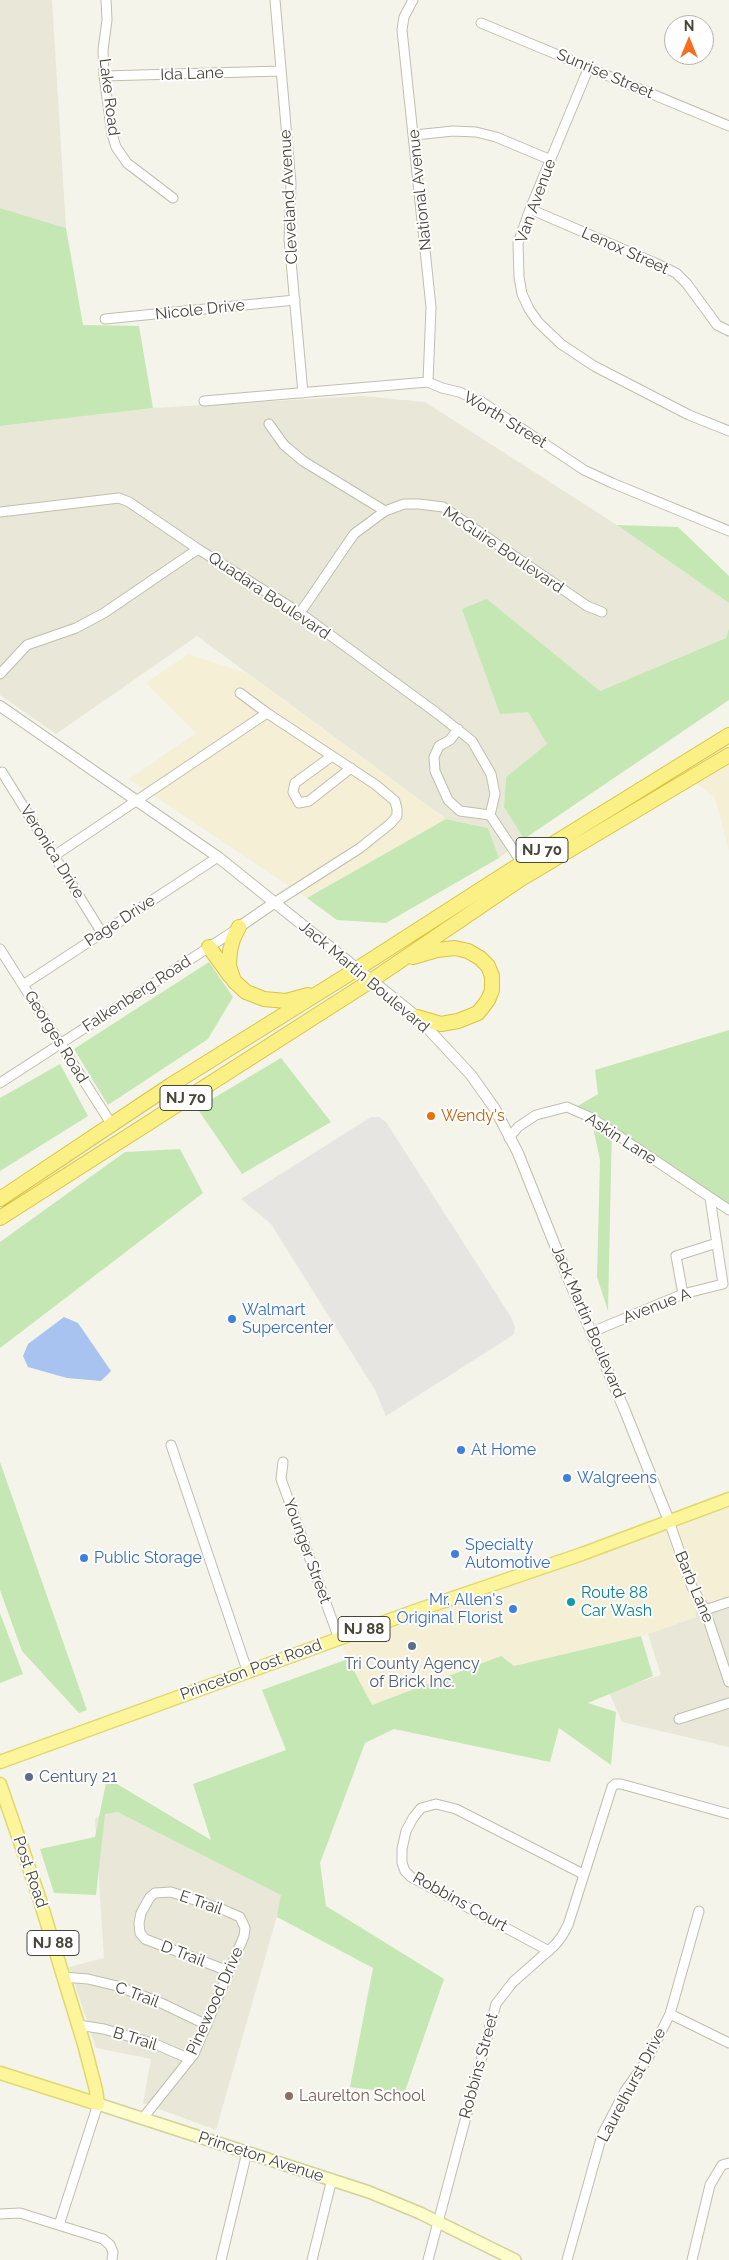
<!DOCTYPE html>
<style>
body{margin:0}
#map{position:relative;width:729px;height:2260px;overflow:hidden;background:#f4f4ea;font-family:Raleway,sans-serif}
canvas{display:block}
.north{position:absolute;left:664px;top:15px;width:50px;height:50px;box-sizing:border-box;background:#fff;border:1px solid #b6b5af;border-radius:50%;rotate:0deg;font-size:14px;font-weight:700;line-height:20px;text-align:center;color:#484638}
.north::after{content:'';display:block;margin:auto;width:18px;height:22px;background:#f46f21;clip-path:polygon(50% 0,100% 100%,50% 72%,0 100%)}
</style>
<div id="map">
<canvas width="729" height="2260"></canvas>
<div class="north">N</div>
</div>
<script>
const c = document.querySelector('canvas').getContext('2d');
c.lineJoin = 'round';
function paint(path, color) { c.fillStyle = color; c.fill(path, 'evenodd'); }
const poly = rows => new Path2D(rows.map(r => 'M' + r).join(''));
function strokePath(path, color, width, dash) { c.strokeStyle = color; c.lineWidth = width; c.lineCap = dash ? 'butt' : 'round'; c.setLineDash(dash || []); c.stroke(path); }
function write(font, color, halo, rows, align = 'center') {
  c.font = font + ' Raleway,sans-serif'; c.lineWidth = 4; c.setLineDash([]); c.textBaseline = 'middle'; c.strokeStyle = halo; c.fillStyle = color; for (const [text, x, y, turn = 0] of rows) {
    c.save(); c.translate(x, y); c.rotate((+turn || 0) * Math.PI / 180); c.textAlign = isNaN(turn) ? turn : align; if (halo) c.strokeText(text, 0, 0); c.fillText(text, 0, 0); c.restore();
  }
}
const residential = poly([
 [0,0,52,0,66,228,0,208],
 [361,396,425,402,617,525,729,603,729,628,726,638,600,691,487,599,528,712,547,744,506,777,504,807,524,839,499,858,488,828,446,819,197,636,56,734,0,695,0,426,153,408],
 [692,1587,710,1603,729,1597,729,1747,622,1722,609,1692,661,1675,648,1634,696,1617],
 [117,1801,285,1888,216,2130,143,2103,151,2059,96,2048,69,1967,104,1958,95,1819]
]);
const commercial = poly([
 [188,654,246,673,446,819,307,898,129,779,196,733,146,683],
 [729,762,729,851,715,798,696,783],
 [729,1499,729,1597,710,1603,692,1587,696,1617,641,1636,514,1666,500,1656,372,1705,339,1639]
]);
const green = poly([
 [0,208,66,228,83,325,139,326,153,408,0,426],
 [617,525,678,527,729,576,729,603],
 [487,599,600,691,726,638,729,628,729,700,524,839,504,807,506,777,547,744,528,712,500,714,462,609],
 [446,819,488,828,499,858,386,923,337,920,307,898],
 [209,962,233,997,208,1039,108,1105,74,1049],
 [729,1030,729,1208,612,1127,608,1311,597,1277,600,1160,590,1113,576,1107,598,1094,595,1070],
 [281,1058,331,1122,242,1174,197,1108],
 [60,1064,88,1116,0,1171,0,1098],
 [180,1149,203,1193,0,1348,0,1242,125,1152],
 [0,1462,87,1710,79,1713,22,1651,0,1590],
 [0,1613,23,1674,0,1683],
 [641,1636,653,1676,588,1703,616,1712,611,1765,559,1728,550,1762,394,1729,365,1743,320,1863,326,1906,444,1979,404,2094,350,2087,373,1968,277,1917,281,1895,118,1812,105,1814,96,1895,54,1893,40,1849,95,1837,107,1778,211,1840,193,1784,286,1750,262,1690,348,1659,372,1705,501,1656,514,1666]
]);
const parking = poly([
 [371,1117,379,1117,386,1122,511,1317,515,1327,514,1334,510,1337,386,1416,375,1390,271,1224,241,1199]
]);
const water = poly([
 [64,1317,78,1323,111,1371,101,1381,67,1378,28,1367,23,1356,28,1344]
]);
const minor = poly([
 [106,0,107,20,103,50,104,76,112,134,116,147,127,163,173,198],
 [275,0,291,183,289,239,303,393],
 [413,0,404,17,402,30,431,307,428,382],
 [481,23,729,126],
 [589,67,530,209,518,243,519,277,522,294,529,309,538,322,561,344,594,366,689,415,729,431],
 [104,76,281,71],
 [415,135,453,131,476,132,496,137,551,160],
 [530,209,655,263,676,273,687,284,717,325,729,331],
 [105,319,295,300],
 [204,401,428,382,442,388,459,392,482,402,584,470,612,483,729,531],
 [269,424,284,445,303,461,385,511],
 [0,512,119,498,129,502,198,549],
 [300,613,354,534,385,511,404,504,419,504,443,507,587,606,602,612],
 [0,674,27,645,76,628,104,613,198,549,300,613,438,714,472,741,491,774,495,794,490,815,522,863],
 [240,693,267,713],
 [458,729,450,740,439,746,434,757,435,771,448,800,460,811,490,815],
 [332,756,295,783,293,792,299,803,309,801,351,768],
 [2,772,102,933],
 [54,856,267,713,376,785,395,801,397,809,397,816,390,824,360,848,274,903],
 [0,949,112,1125],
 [23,985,218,857],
 [0,1083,237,929],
 [509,1138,518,1127,536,1115,567,1107,592,1118,729,1210],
 [683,1294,676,1256,717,1243],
 [592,1332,683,1294,723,1284,710,1198],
 [171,1445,248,1673],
 [283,1462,281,1479,339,1639],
 [669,1521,692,1587,705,1610,729,1682],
 [705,1610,729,1602],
 [679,1719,729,1703],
 [549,1951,411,1877,405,1871,402,1863,402,1849,406,1831,413,1818,421,1808,436,1804,456,1809,583,1874],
 [63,1977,88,1979,117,1986,159,2002,207,2025],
 [670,2014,729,2043],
 [78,2025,104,2029,155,2044,190,2059],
 [143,2118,194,2054,244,1936,245,1928,240,1917,224,1910,171,1892,155,1893,150,1897,141,1913,139,1923,140,1933,145,1939,228,1971],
 [0,2214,20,2213,103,2239,110,2245,113,2252,112,2260],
 [59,2225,98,2104],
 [221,2260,247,2152],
 [312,2260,332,2179],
 [428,2260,496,2004,513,1982,555,1945,562,1936,568,1925,612,1787,615,1784,621,1784,729,1814],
 [567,2260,602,2135,625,2091,647,2060,670,2014,699,1911],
 [692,2260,710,2185,722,2165,729,2163]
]);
const tertiary = poly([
 [0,706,218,857,417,1017,471,1075,495,1109,518,1153,568,1278,625,1411,669,1521],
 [239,927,274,903]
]);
const secondary = poly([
 [98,2104,369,2192,420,2213,515,2260]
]);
const primary = poly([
 [0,1762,415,1611,582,1554,729,1499],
 [0,1784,38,1894,84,2044,96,2090,98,2104,0,2073]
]);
const trunk = poly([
 [239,927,233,939,230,951,229,966,234,981,246,992,264,999,286,1001,308,995],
 [209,947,230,976],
 [413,957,437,950,455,948,468,951,480,958,488,966,492,976,492,990,488,1000,478,1013,458,1021,441,1024,417,1017],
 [0,1199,171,1085,357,969,522,863,729,735],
 [0,1218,372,980,521,879,729,755]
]);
const markers = [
 [431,1116,5,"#e8710a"],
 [232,1319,5,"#3f7fe0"],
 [461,1450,5,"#3f7fe0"],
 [567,1478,5,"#3f7fe0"],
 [455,1554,5,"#3f7fe0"],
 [84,1558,5,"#3f7fe0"],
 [571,1602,5,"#0f9aa8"],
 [513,1609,5,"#3f7fe0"],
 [412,1646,5,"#5c6f8a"],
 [29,1777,5,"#5c6f8a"],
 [289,2096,5,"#8d6e63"]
];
const shields = [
 [542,850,52],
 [186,1098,52],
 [364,1629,52],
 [53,1943,52]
];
const shieldNames = [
 ["NJ 70",542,850],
 ["NJ 70",186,1098],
 ["NJ 88",364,1629],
 ["NJ 88",53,1943]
];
const streetNames = [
 ["Ida Lane",192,74,-2],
 ["Sunrise Street",605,74,23],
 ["Lake Road",109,97,83],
 ["National Avenue",420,190,-96],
 ["Cleveland Avenue",289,197,-93],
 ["Van Avenue",536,201,-70],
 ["Lenox Street",625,251,24],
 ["Nicole Drive",200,310,-6],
 ["Worth Street",505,420,31],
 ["McGuire Boulevard",503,550,34],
 ["Quadara Boulevard",269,596,34],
 ["Veronica Drive",52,852,58],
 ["Page Drive",120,921,-33],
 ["Jack Martin Boulevard",364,977,40],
 ["Falkenberg Road",137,994,-33],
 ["Georges Road",56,1037,58],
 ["Askin Lane",621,1139,33],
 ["Avenue A",657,1306,-21],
 ["Jack Martin Boulevard",588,1322,67],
 ["Younger Street",307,1551,70],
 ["Barb Lane",694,1587,67],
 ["Princeton Post Road",251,1670,-20],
 ["Post Road",30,1872,71],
 ["Robbins Court",460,1902,29],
 ["E Trail",201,1903,19],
 ["D Trail",183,1954,21],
 ["C Trail",137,1995,21],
 ["Pinewood Drive",215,2001,-66],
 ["B Trail",135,2039,17],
 ["Robbins Street",479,2066,-75],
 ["Laurelhurst Drive",632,2085,-62],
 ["Princeton Avenue",261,2157,18]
];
const foodNames = [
 ["Wendy's",441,1116]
];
const shopNames = [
 ["Walmart",242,1310],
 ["Supercenter",242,1328],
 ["At Home",471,1450],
 ["Walgreens",577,1478],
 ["Specialty",465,1545],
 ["Automotive",465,1563],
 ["Public Storage",94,1558],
 ["Mr. Allen's",503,1600,"right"],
 ["Original Florist",503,1618,"right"]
];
const cultureNames = [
 ["Route 88",581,1593],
 ["Car Wash",581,1611]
];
const serviceNames = [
 ["Tri County Agency",412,1664],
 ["of Brick Inc.",412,1682],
 ["Century 21",39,1777,"left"]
];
const educationNames = [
 ["Laurelton School",299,2096]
];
paint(residential, '#e8e7d8');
paint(commercial, '#f5efd6');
paint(green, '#c5e7b4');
paint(parking, '#e6e5e1');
paint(water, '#a8c3ef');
strokePath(minor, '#c0bead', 11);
strokePath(tertiary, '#c0bead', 12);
strokePath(secondary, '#d3d19a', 14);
strokePath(primary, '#e1d86b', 15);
strokePath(trunk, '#dac33f', 16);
strokePath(minor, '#fff', 9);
strokePath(tertiary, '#fff', 10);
strokePath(secondary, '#fdfccb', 11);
strokePath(primary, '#fcf59c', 12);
strokePath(trunk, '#fbf086', 14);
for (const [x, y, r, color] of markers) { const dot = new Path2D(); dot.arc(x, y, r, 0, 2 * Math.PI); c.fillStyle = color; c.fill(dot); strokePath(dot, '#fff', 2); }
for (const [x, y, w] of shields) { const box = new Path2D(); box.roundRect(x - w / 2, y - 12.5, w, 25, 4); c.fillStyle = '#fff'; c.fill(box); strokePath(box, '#484638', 1); }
write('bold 15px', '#484638', null, shieldNames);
write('16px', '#484638', '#fff', streetNames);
write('16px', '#c56008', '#fff', foodNames, 'left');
write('16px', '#366cbe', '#fff', shopNames, 'left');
write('16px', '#0d838f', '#fff', cultureNames, 'left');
write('16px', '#4e5e75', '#fff', serviceNames);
write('16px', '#785e54', '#fff', educationNames, 'left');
</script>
